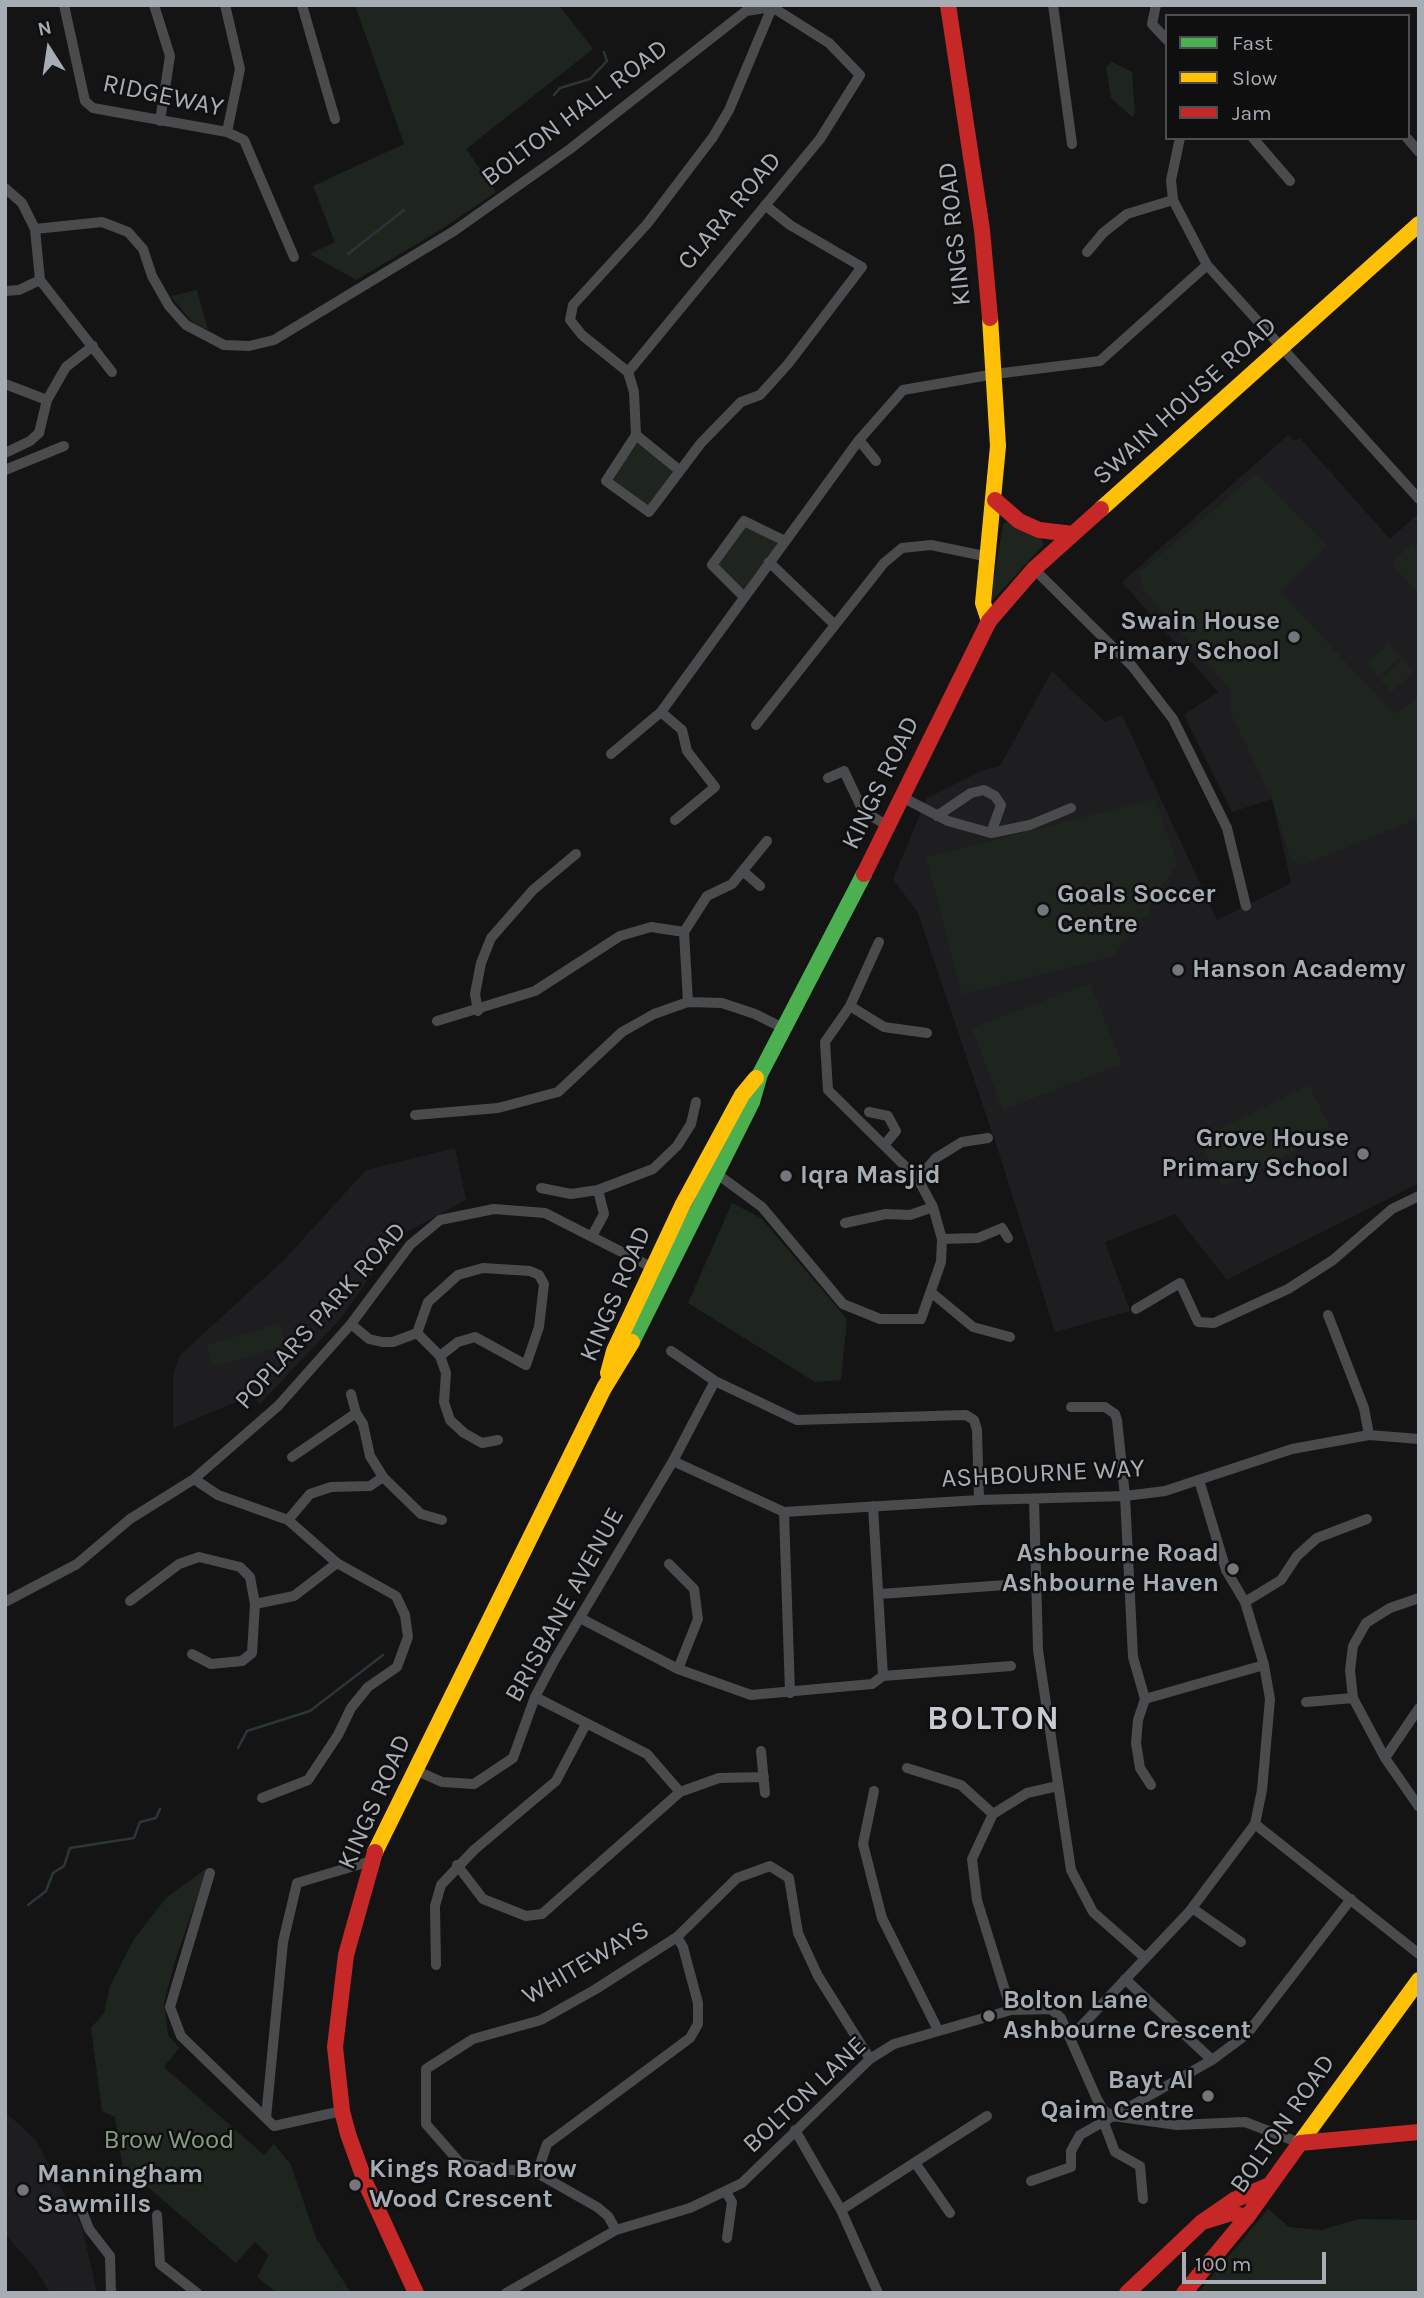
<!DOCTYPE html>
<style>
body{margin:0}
#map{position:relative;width:1424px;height:2298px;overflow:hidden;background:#141415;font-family:Karla,sans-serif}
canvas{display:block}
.frame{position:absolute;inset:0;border:7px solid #a6adb4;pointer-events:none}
.legend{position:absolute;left:1165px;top:14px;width:245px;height:126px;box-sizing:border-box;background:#0f0f10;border:2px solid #4b4e52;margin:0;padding:9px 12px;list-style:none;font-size:21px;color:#a6adb4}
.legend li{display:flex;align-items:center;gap:14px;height:35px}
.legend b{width:35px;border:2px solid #4b4e52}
.north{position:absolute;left:14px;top:14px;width:70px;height:70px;-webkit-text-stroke:5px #0f0f10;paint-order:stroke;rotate:348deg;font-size:19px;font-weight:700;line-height:28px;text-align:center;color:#a6adb4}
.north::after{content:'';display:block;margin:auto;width:24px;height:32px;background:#a6adb4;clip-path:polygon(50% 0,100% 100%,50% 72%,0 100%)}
.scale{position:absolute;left:1182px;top:2252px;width:144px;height:32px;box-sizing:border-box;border:4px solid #a6adb4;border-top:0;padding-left:9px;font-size:21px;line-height:24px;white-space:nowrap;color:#a6adb4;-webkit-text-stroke:5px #0f0f10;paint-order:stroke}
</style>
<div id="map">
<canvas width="1424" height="2298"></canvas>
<div class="frame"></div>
<ul class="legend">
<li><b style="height:9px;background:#4caf50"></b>Fast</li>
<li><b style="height:9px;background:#ffc107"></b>Slow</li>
<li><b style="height:9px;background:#c62828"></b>Jam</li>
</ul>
<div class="north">N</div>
<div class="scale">100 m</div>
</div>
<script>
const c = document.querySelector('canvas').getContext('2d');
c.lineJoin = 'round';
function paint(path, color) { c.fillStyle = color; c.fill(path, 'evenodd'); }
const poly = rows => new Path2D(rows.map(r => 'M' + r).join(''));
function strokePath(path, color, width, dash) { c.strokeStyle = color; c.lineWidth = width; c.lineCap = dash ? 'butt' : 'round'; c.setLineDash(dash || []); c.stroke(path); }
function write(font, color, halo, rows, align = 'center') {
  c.font = font + ' Karla,sans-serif'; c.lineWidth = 5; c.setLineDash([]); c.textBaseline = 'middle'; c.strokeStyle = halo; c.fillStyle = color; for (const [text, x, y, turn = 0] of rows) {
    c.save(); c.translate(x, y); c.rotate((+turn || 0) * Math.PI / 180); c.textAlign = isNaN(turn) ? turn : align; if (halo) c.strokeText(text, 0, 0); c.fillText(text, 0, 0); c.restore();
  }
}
const built = poly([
 [1288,435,1294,441,1300,438,1390,539,1419,513,1419,1183,1227,1280,1175,1214,1105,1242,1130,1311,1055,1332,1000,1156,918,913,893,879,927,798,983,770,1000,766,1052,671,1105,722,1122,715,1217,920,1291,883,1272,799,1232,812,1184,715,1218,692,1122,582],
 [455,1148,466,1200,407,1232,384,1257,341,1318,259,1405,254,1395,173,1428,173,1375,180,1355,283,1261,366,1170],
 [5,2112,35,2139,82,2227,97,2293,50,2293,35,2268,5,2234]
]);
const green = poly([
 [355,5,559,5,593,49,466,149,496,192,442,229,356,280,310,254,335,242,313,186,404,144],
 [1112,62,1132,72,1135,114,1132,117,1111,98,1106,67],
 [197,290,208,330,191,321,171,296],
 [637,441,675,471,648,508,611,480],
 [1256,474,1327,546,1280,592,1394,714,1419,699,1419,818,1303,865,1291,860,1272,799,1231,714,1231,691,1143,588,1139,573],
 [1009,521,1040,537,1044,544,993,600,991,598,1003,524],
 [745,525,780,543,744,591,717,565],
 [1412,543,1419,551,1419,594,1392,564],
 [1389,644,1401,657,1379,677,1367,663],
 [1403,659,1414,672,1391,692,1380,679],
 [1155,799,1177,864,1148,906,1151,914,1140,919,1114,956,962,994,926,857],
 [1090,983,1122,1064,1003,1110,972,1028],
 [1309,1085,1332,1132,1222,1186,1199,1139],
 [732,1203,761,1218,847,1319,841,1380,815,1382,688,1303],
 [280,1323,286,1345,214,1367,207,1345],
 [207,1868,174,1964,164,2003,168,2035,179,2048,164,2067,264,2155,274,2144,291,2165,316,2238,351,2293,277,2293,257,2277,269,2255,255,2242,236,2263,149,2188,125,2183,115,2117,102,2111,91,2028,104,2013,110,1986,134,1939,166,1898],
 [1268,2209,1289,2227,1321,2230,1359,2219,1419,2220,1419,2293,1198,2293]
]);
const stream = poly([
 [554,95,560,88,590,79,607,61,604,52],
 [348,254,404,210],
 [238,1748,247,1731,310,1711,383,1655],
 [28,1905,46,1891,53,1873,64,1866,70,1848,134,1838,140,1822,156,1818,160,1809]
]);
const street = poly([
 [64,5,85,101,93,108,227,132,244,140,294,257],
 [154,5,170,56,160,121],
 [225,5,240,69,227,132],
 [302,5,335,119],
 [1053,5,1072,144],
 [1156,5,1152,24,1167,40],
 [1180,138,1171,180,1173,200,1207,265,1419,499],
 [1253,138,1290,181],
 [1407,138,1419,152],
 [5,188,22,203,35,229,102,222,128,232,143,249,152,276,169,306,186,325,224,345,249,346,274,340,454,231,570,149,746,11,772,7,829,43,860,75,820,139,628,372],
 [35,229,40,280,112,372],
 [1087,252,1103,233,1127,214,1173,200],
 [5,291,19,290,40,280],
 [5,384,47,400],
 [636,435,606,481,649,512,701,443,741,402,760,395,788,364,862,267,790,225,765,205],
 [859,440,876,461],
 [5,453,30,441,39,433,47,400,66,367,93,346],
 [5,470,64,446],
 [679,470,636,435,634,392,628,372,582,335,570,320,573,305,647,224,713,137,729,110,773,5],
 [769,562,834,624],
 [1034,569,1132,666,1173,719,1227,828,1246,906],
 [744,597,712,565,744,521,785,541],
 [661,712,682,730,687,751,715,787,675,820],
 [756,725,884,563,902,548,931,545,989,557],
 [611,754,661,712,859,440,903,390,995,374,1100,361,1207,265],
 [828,778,844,771,863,811,888,826],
 [902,797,948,821,991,833,1030,825,1071,808],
 [937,816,971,793,984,790,995,796,1001,805,991,833],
 [744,872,760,886],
 [688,1002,684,932,707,896,732,884,767,841],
 [850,1006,884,1027,927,1033],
 [478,1011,475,994,481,963,491,938,533,890,576,854],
 [437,1021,535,991,620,936,651,927,684,932],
 [869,1112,888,1116,896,1131,885,1144],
 [415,1115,498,1108,558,1092,622,1032,654,1014,688,1002,722,1003,755,1014,783,1028],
 [713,1171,762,1207,843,1304,880,1319,921,1319,941,1262,942,1239,933,1207,918,1179,828,1090,825,1042,850,1006,879,942],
 [918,1179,936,1158,962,1142,988,1138],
 [541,1188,571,1194,598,1190,653,1169,677,1146,691,1124,696,1102],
 [845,1223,886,1214,910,1215,933,1207],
 [592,1236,604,1214,598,1190],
 [942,1239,978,1238,1002,1228,1008,1238],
 [932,1293,973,1327,1010,1337],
 [1136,1309,1180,1283,1198,1322,1214,1323,1288,1289,1333,1260,1392,1209,1419,1196],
 [1328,1315,1364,1408,1369,1435],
 [351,1324,369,1339,382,1342,393,1342,417,1333,440,1356,446,1373,444,1402,450,1420,464,1433,482,1443,498,1440],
 [417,1333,428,1302,458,1275,483,1268,530,1271,539,1275,544,1284,539,1327,526,1365,475,1337,458,1342,440,1356],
 [671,1351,715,1381,797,1420,966,1415,974,1420,977,1430,979,1500],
 [351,1394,356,1413,363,1424,370,1456,383,1477,421,1514,442,1520],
 [1071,1407,1105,1407,1115,1414,1117,1420,1125,1496,1133,1657,1145,1699,1264,1665],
 [292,1457,356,1413],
 [673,1461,784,1512,979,1500,1125,1496,1165,1491,1292,1449,1369,1435,1419,1439],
 [194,1479,218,1495,288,1520,337,1563,396,1596,405,1615,408,1637,397,1667,368,1687,351,1708,338,1735,308,1780,262,1798],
 [1034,1499,1038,1650,1071,1870,1093,1912,1144,1957],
 [873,1506,883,1676],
 [784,1512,790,1693],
 [288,1520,310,1494,331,1487,370,1486,383,1477],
 [669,1564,694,1589,698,1619,678,1669],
 [880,1594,1006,1585],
 [1419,1598,1390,1608,1366,1623,1353,1646,1350,1670,1353,1698,1385,1758,1419,1807],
 [130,1601,179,1564,199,1557,240,1567,250,1577,255,1604],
 [5,1602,77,1564,130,1519,194,1479,278,1406,351,1324,410,1245,440,1220,494,1209,545,1213,659,1271],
 [1245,1602,1281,1580,1297,1556,1317,1538,1367,1519],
 [580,1618,678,1669,751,1695,872,1684,883,1676],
 [192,1654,211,1664,242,1661,252,1653,255,1604,294,1596,337,1563],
 [883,1676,1011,1666],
 [535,1697,647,1754,680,1792],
 [1145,1699,1138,1720,1136,1743,1140,1768,1151,1785],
 [1306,1702,1353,1698],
 [761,1751,765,1793],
 [1385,1758,1419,1708],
 [907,1768,961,1785,993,1814],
 [415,1770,442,1782,474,1784,513,1758,535,1697,554,1661,673,1461,715,1381],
 [874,1791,863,1844,882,1918,938,2030],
 [1255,1824,1419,1954],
 [457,1865,483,1899,526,1916,542,1914,680,1792,719,1778,764,1777],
 [210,1873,170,2007,181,2036,274,2126,342,2111],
 [1192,1908,1241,1942],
 [436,1965,435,1906,441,1885,474,1850,556,1781,586,1724],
 [1125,1979,1212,2060],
 [1011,2010,977,1900,972,1859,993,1814,1027,1793,1058,1786],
 [1071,2037,1189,1912,1255,1824,1262,1790,1270,1699,1264,1665,1245,1602,1226,1570,1199,1480],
 [266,2118,283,1942,297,1883,371,1861],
 [1104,2123,1115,2152,1140,2166,1143,2199],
 [795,2130,841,2210,878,2293],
 [916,2164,950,2213],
 [537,2173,547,2144,690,2038,698,2024,698,2003,683,1947,677,1937],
 [1031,2181,1071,2167,1071,2151,1080,2135,1212,2060,1247,2034,1351,1899],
 [726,2192,732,2202,727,2238],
 [841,2210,987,2116],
 [82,2211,89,2229,110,2256,111,2293],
 [157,2215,160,2264,197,2293],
 [616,2230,608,2216,597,2207,537,2173,461,2164,426,2124,426,2069,473,2039,541,2020,596,1989,677,1937,737,1878,770,1866,789,1878,798,1933,818,1976,870,2059],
 [506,2293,616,2230,690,2208,742,2183,870,2059,894,2044,1011,2010,1051,2009,1061,2018,1097,2099,1103,2110,1113,2116,1177,2125,1245,2122,1300,2143]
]);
const fast = poly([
 [632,1342,752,1102,760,1074,864,874]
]);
const slow = poly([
 [1101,509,1419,224],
 [989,621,983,603,998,446,990,318],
 [608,1373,614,1351,683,1204,742,1095,756,1078],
 [375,1852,604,1388,632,1342],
 [1300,2143,1419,1980]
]);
const jam = poly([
 [948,5,982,230,990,318],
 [995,500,1019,521,1039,530,1073,534],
 [864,874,989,621,1034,569,1101,509],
 [375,1852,346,1955,335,2047,342,2111,348,2134,366,2184,416,2293],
 [1202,2222,1231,2213,1247,2217,1300,2143,1419,2132],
 [1127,2293,1202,2222,1234,2200,1270,2185],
 [1184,2293,1247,2217]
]);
const markers = [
 [1294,637,7,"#73777c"],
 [1043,910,7,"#73777c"],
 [1178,970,7,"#73777c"],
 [1363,1154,7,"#73777c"],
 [786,1176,7,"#73777c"],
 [1233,1569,7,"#73777c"],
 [989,2016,7,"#73777c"],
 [1208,2096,7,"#73777c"],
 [355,2185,7,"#73777c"],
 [23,2190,7,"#73777c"]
];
const streetNames = [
 ["RIDGEWAY",163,96,12],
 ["BOLTON HALL ROAD",575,113,-37],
 ["CLARA ROAD",730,211,-50],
 ["KINGS ROAD",955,234,-96],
 ["SWAIN HOUSE ROAD",1185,401,-42],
 ["KINGS ROAD",881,783,-64],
 ["KINGS ROAD",616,1294,-67],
 ["POPLARS PARK ROAD",321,1316,-48],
 ["ASHBOURNE WAY",1043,1474,-3],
 ["BRISBANE AVENUE",565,1605,-61],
 ["KINGS ROAD",375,1802,-66],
 ["WHITEWAYS",586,1963,-30],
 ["BOLTON LANE",805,2095,-43],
 ["BOLTON ROAD",1283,2124,-55]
];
const poiNames = [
 ["Swain House",1280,622,"right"],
 ["Primary School",1280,652,"right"],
 ["Goals Soccer",1057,895],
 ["Centre",1057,925],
 ["Hanson Academy",1192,970],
 ["Grove House",1349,1139,"right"],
 ["Primary School",1349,1169,"right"],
 ["Iqra Masjid",800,1176],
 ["Ashbourne Road",1219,1554,"right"],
 ["Ashbourne Haven",1219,1584,"right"],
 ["Bolton Lane",1003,2001],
 ["Ashbourne Crescent",1003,2031],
 ["Bayt Al",1194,2081,"right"],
 ["Qaim Centre",1194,2111,"right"],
 ["Kings Road Brow",369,2170],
 ["Wood Crescent",369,2200],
 ["Manningham",37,2175],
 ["Sawmills",37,2205]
];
const parkNames = [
 ["Brow Wood",169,2141]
];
const districtNames = [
 ["BOLTON",994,1720]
];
paint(built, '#1e1e20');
paint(green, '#1e251f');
strokePath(stream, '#2c3539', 2.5);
strokePath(street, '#494b4d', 10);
strokePath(fast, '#4caf50', 16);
strokePath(slow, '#ffc107', 16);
strokePath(jam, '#c62828', 16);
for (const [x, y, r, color] of markers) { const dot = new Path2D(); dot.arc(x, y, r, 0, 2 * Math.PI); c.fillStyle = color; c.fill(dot); strokePath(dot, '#0f0f10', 2.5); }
write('26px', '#a6adb4', '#0f0f10', streetNames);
write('bold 26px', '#a6adb4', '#0f0f10', poiNames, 'left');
write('26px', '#829e7f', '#0f0f10', parkNames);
c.letterSpacing = '2px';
write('bold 33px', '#c7cbd1', '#0f0f10', districtNames);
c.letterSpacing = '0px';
</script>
